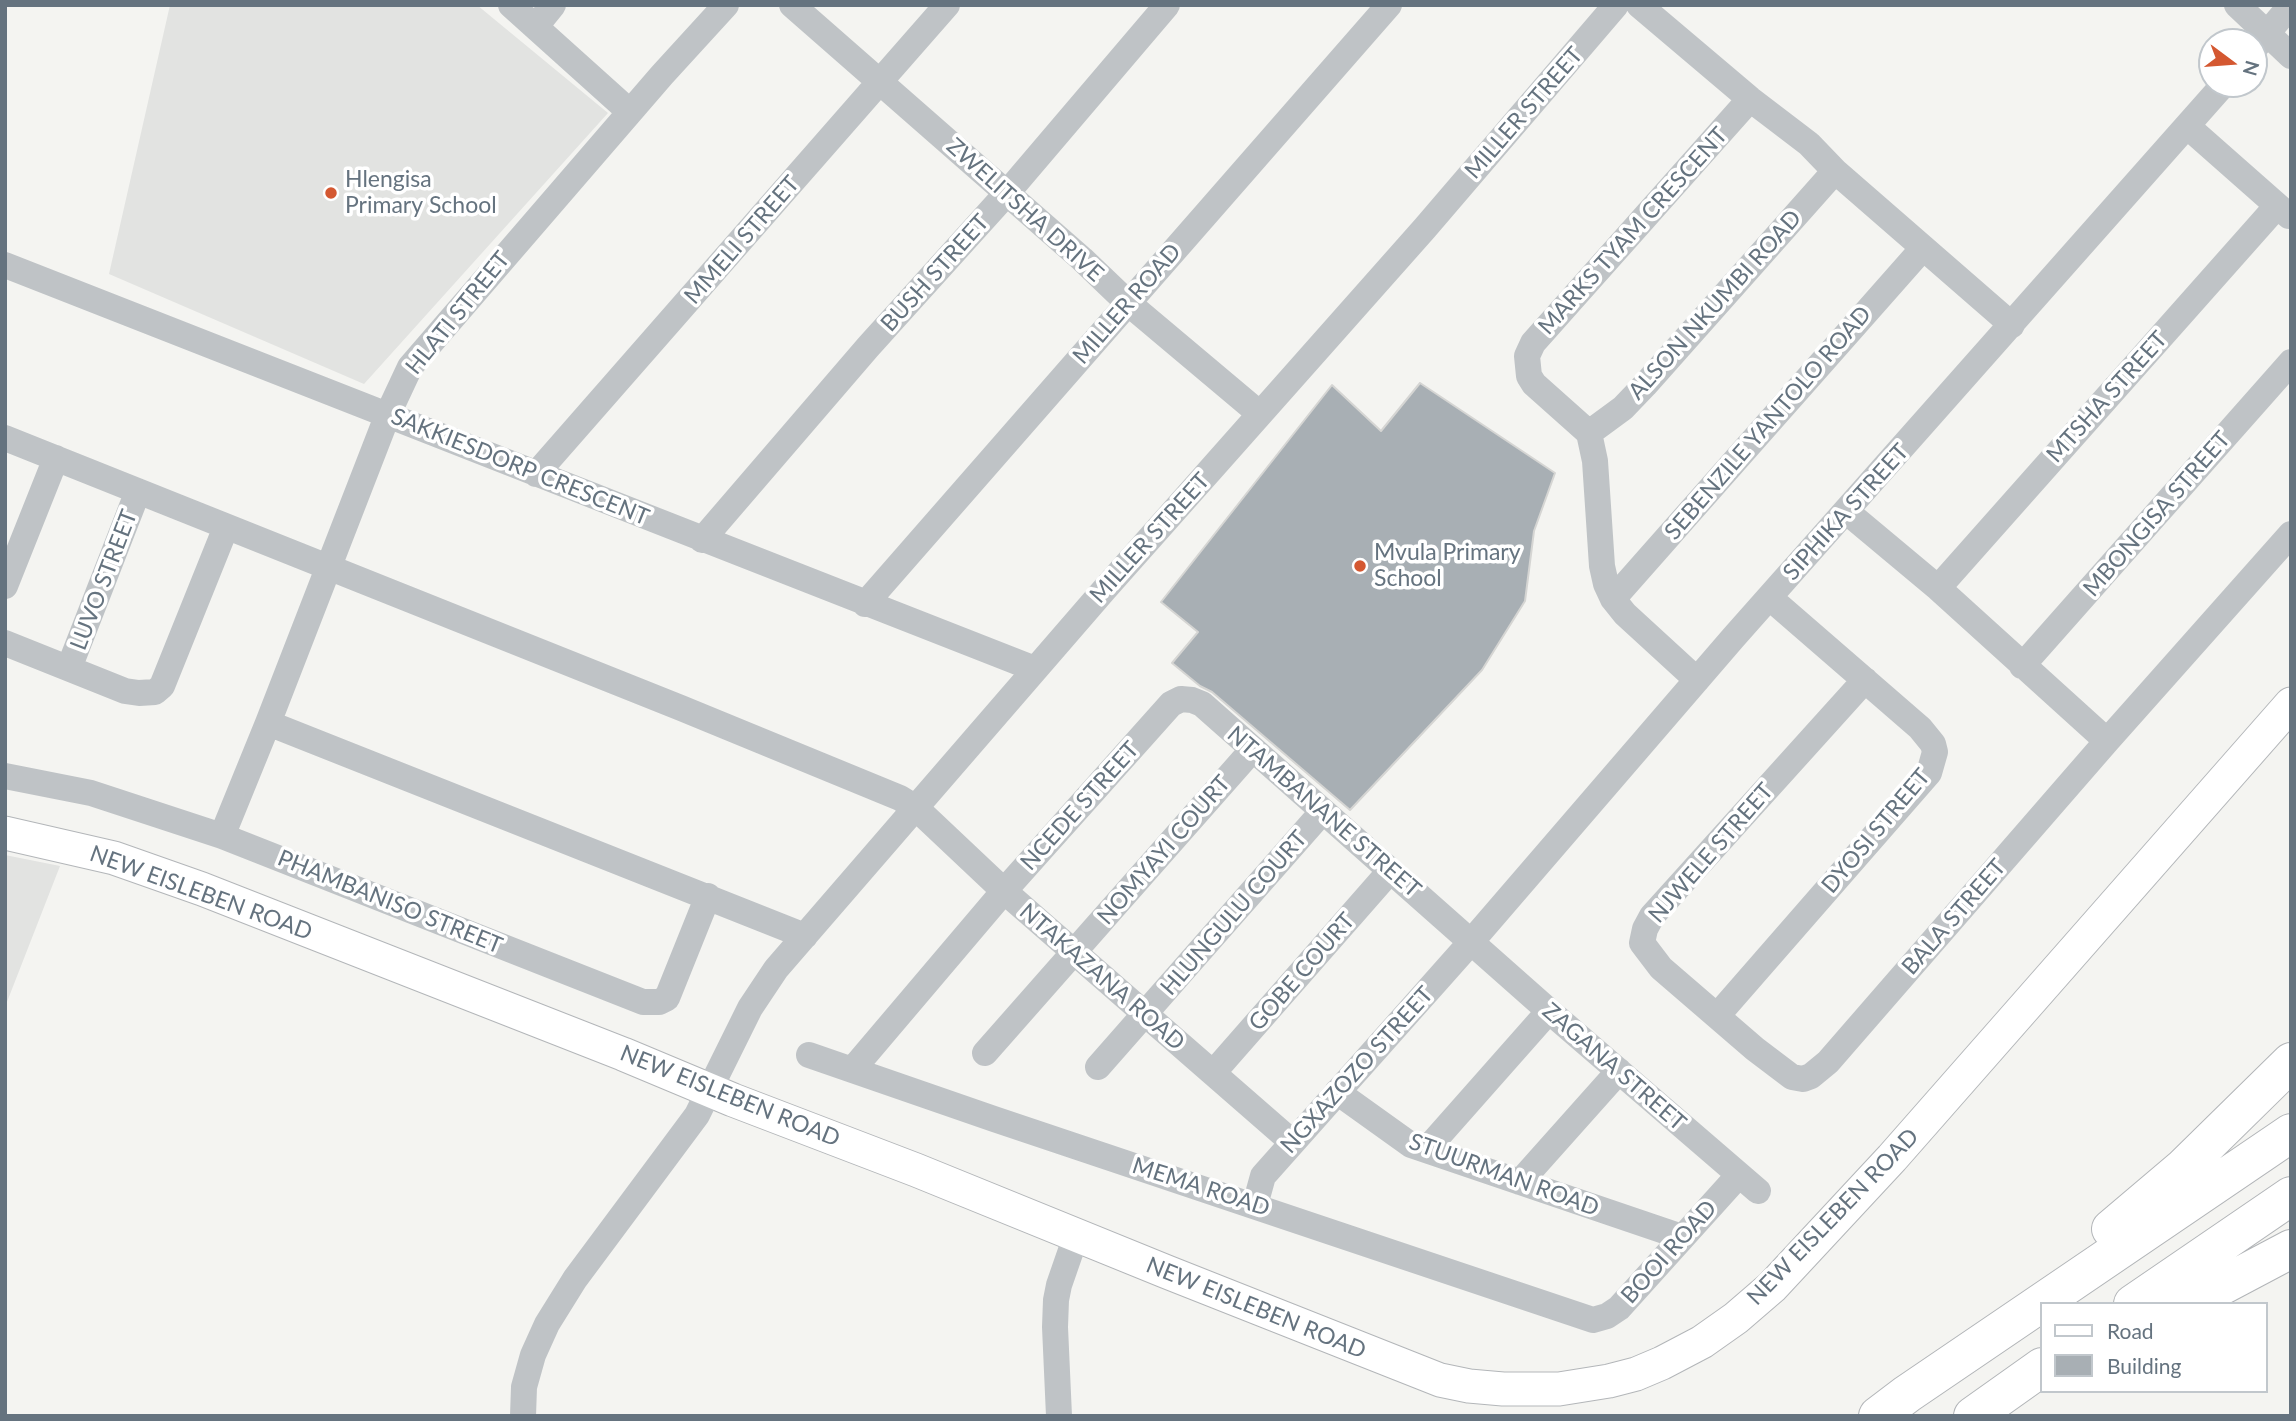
<!DOCTYPE html>
<style>
body{margin:0}
#map{position:relative;width:2296px;height:1421px;overflow:hidden;background:#f4f4f1;font-family:Lato,sans-serif}
canvas{display:block}
.frame{position:absolute;inset:0;border:7px solid #65737f;pointer-events:none}
.legend{position:absolute;left:2040px;top:1302px;width:228px;height:91px;box-sizing:border-box;background:#fff;border:2px solid #c1c7cc;margin:0;padding:9px 12px;list-style:none;font-size:21px;color:#65737f}
.legend li{display:flex;align-items:center;gap:14px;height:35px}
.legend b{width:35px;border:2px solid #c1c7cc}
.north{position:absolute;left:2198px;top:28px;width:70px;height:70px;box-sizing:border-box;background:#fff;border:2px solid #c1c7cc;border-radius:50%;rotate:106deg;font-size:19px;font-weight:700;line-height:28px;text-align:center;color:#65737f}
.north::after{content:'';display:block;margin:auto;width:24px;height:32px;background:#d45831;clip-path:polygon(50% 0,100% 100%,50% 72%,0 100%)}
</style>
<div id="map">
<canvas width="2296" height="1421"></canvas>
<div class="frame"></div>
<ul class="legend">
<li><b style="height:9px;background:#fff"></b>Road</li>
<li><b style="height:19px;background:#a8afb4"></b>Building</li>
</ul>
<div class="north">N</div>
</div>
<script>
const c = document.querySelector('canvas').getContext('2d');
c.lineJoin = 'round';
function paint(path, color) { c.fillStyle = color; c.fill(path, 'evenodd'); }
const poly = rows => new Path2D(rows.map(r => 'M' + r).join(''));
function strokePath(path, color, width, dash) { c.strokeStyle = color; c.lineWidth = width; c.lineCap = dash ? 'butt' : 'round'; c.setLineDash(dash || []); c.stroke(path); }
function write(font, color, halo, rows, align = 'center') {
  c.font = font + ' Lato,sans-serif'; c.lineWidth = 7; c.setLineDash([]); c.textBaseline = 'middle'; c.strokeStyle = halo; c.fillStyle = color; for (const [text, x, y, turn = 0] of rows) {
    c.save(); c.translate(x, y); c.rotate((+turn || 0) * Math.PI / 180); c.textAlign = isNaN(turn) ? turn : align; if (halo) c.strokeText(text, 0, 0); c.fillText(text, 0, 0); c.restore();
  }
}
const built = poly([
 [170,5,477,5,608,113,364,384,109,274],
 [5,855,60,866,5,1007]
]);
const building = poly([
 [1420,383,1555,473,1534,531,1525,601,1482,670,1350,810,1212,692,1200,686,1172,663,1198,632,1161,602,1332,385,1381,431,1420,383]
]);
const minor = poly([
 [511,5,630,112],
 [792,5,1082,259,1128,303,1260,414],
 [1639,5,1750,99,1809,144,1835,171,2012,325],
 [2237,5,2291,56],
 [536,26,553,5],
 [2254,49,2291,5],
 [2187,126,2289,216],
 [5,265,1035,669],
 [1589,433,1623,408,1645,385,1835,171],
 [5,438,681,708,900,798,916,808,1004,891,1292,1142],
 [536,474,947,5],
 [1847,512,1938,588,2107,741],
 [702,540,868,347,1007,193,1167,5],
 [5,586,56,458],
 [1938,588,2277,206],
 [1613,599,1923,248],
 [865,604,1389,5],
 [5,643,125,691,139,693,155,692,162,686,226,527],
 [2022,666,2291,362],
 [69,668,138,491],
 [1697,680,1625,614,1613,599,1606,584,1602,566,1595,461,1589,433,1534,384,1529,376,1527,356,1533,343,1750,99],
 [1865,680,1652,916,1645,929,1642,943,1661,968,1755,1049,1792,1077,1803,1079,1811,1076,1828,1062,2107,741,2291,534],
 [268,723,805,936],
 [5,776,91,793,222,836,643,1002,659,1002,667,998,708,896],
 [222,836,268,723,388,414,410,367,662,75,726,5],
 [1717,1016,1929,773,1935,752,1933,744,1920,728,1770,598],
 [985,1053,1253,749],
 [809,1055,994,1119,1593,1320,1607,1316,1619,1308,1738,1176],
 [1098,1067,1323,811],
 [853,1069,1004,891,1171,704,1181,699,1192,700,1202,704,1549,1011,1758,1191],
 [1213,1073,1390,871],
 [1337,1092,1411,1145,1682,1237],
 [1427,1149,1549,1011],
 [1520,1182,1619,1071],
 [1255,1205,1263,1176,1471,942,1733,638,2224,84],
 [523,1416,524,1387,533,1355,547,1324,575,1279,697,1115,750,1008,776,969,1104,590,1425,228,1616,5],
 [1059,1416,1055,1327,1056,1300,1059,1285,1076,1236]
]);
const major = poly([
 [5,833,114,858,202,889,623,1054,733,1100,916,1170,1167,1272,1440,1380,1469,1386,1503,1389,1559,1389,1609,1381,1636,1374,1662,1363,1702,1342,1736,1318,1772,1287,1892,1158,2291,704]
]);
const highway = poly([
 [2111,1229,2183,1168,2291,1062],
 [2133,1304,2291,1196],
 [2187,1304,2291,1249],
 [1878,1416,1907,1394,2291,1133],
 [1973,1416,2042,1367]
]);
const markers = [
 [331,193,7,"#d45831"],
 [1360,566,7,"#d45831"]
];
const streetNames = [
 ["MILLER STREET",1524,113,-49],
 ["ZWELITSHA DRIVE",1025,210,42],
 ["MARKS TYAM CRESCENT",1633,231,-48],
 ["MMELI STREET",742,240,-49],
 ["BUSH STREET",935,273,-48],
 ["MILLER ROAD",1127,304,-49],
 ["ALSON NKUMBI ROAD",1715,305,-48],
 ["HLATI STREET",458,313,-51],
 ["MTSHA STREET",2107,397,-48],
 ["SEBENZILE YANTOLO ROAD",1768,423,-49],
 ["SAKKIESDORP CRESCENT",520,467,22],
 ["SIPHIKA STREET",1846,512,-48],
 ["MBONGISA STREET",2157,514,-49],
 ["MILLER STREET",1150,538,-48],
 ["LUVO STREET",104,580,-69],
 ["NCEDE STREET",1080,806,-48],
 ["NTAMBANANE STREET",1324,812,41],
 ["DYOSI STREET",1876,831,-50],
 ["NOMYAYI COURT",1164,850,-49],
 ["NJWELE STREET",1711,853,-49],
 ["NEW EISLEBEN ROAD",201,893,20],
 ["PHAMBANISO STREET",390,902,22],
 ["HLUNGULU COURT",1234,913,-49],
 ["BALA STREET",1954,917,-49],
 ["GOBE COURT",1302,972,-49],
 ["NTAKAZANA ROAD",1102,977,41],
 ["ZAGANA STREET",1614,1067,41],
 ["NGXAZOZO STREET",1357,1070,-48],
 ["NEW EISLEBEN ROAD",730,1096,22],
 ["STUURMAN ROAD",1504,1175,20],
 ["MEMA ROAD",1201,1187,18],
 ["NEW EISLEBEN ROAD",1833,1217,-46],
 ["BOOI ROAD",1669,1252,-48],
 ["NEW EISLEBEN ROAD",1256,1308,22]
];
const poiNames = [
 ["Hlengisa",345,180],
 ["Primary School",345,206],
 ["Mvula Primary",1374,553],
 ["School",1374,579]
];
paint(built, '#e2e3e1');
paint(building, '#a8afb4');
strokePath(building, '#d5d5d3', 2);
strokePath(major, '#b3b6b9', 35);
strokePath(highway, '#b2b5b8', 40);
strokePath(minor, '#bfc3c6', 26);
strokePath(major, '#fff', 33);
strokePath(highway, '#fff', 38);
for (const [x, y, r, color] of markers) { const dot = new Path2D(); dot.arc(x, y, r, 0, 2 * Math.PI); c.fillStyle = color; c.fill(dot); strokePath(dot, '#fff', 2.5); }
write('23px', '#65737f', '#fff', streetNames);
write('23px', '#65737f', '#fff', poiNames, 'left');
</script>
